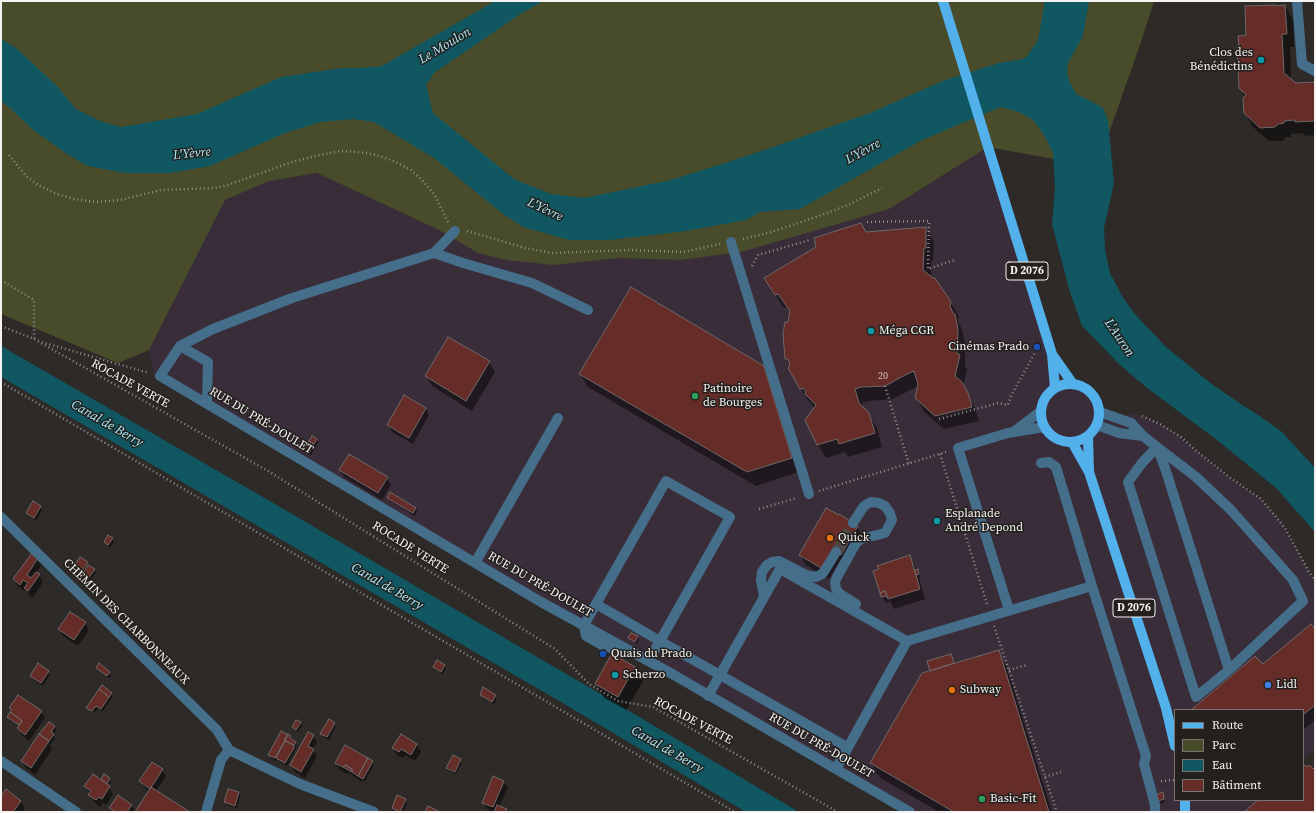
<!DOCTYPE html>
<meta charset="utf-8">
<style>
body{margin:0}
#map{position:relative;width:1316px;height:813px;overflow:hidden;background:#2d2a28;font-family:"Source Serif 4",serif}
canvas{display:block}
.frame{position:absolute;inset:0;border:2px solid #f5f3f2;pointer-events:none}
.legend{position:absolute;left:1174px;top:709px;width:130px;height:92px;box-sizing:border-box;background:#23201e;border:1px solid #777473;margin:0;padding:5px 7px;list-style:none;font-size:12px;color:#f5f3f2}
.legend li{display:flex;align-items:center;gap:8px;height:20px}
.legend b{width:20px;border:1px solid #777473}
</style>
<div id="map">
<canvas width="1316" height="813"></canvas>
<div class="frame"></div>
<ul class="legend">
<li><b style="height:5px;background:#52b1eb"></b>Route</li>
<li><b style="height:11px;background:#484c2a"></b>Parc</li>
<li><b style="height:11px;background:#105762"></b>Eau</li>
<li><b style="height:11px;background:#662c27"></b>Bâtiment</li>
</ul>
</div>
<script>
const c = document.querySelector('canvas').getContext('2d');
c.lineJoin = 'round';
function paint(path, color) { c.fillStyle = color; c.fill(path, 'evenodd'); }
const poly = rows => new Path2D(rows.map(r => 'M' + r).join(''));
function strokePath(path, color, width, dash) { c.strokeStyle = color; c.lineWidth = width; c.lineCap = dash ? 'butt' : 'round'; c.setLineDash(dash || []); c.stroke(path); }
function write(font, color, halo, rows, align = 'center') {
  c.font = font + ' "Source Serif 4",serif'; c.lineWidth = 3; c.setLineDash([]); c.textBaseline = 'middle'; c.strokeStyle = halo; c.fillStyle = color; for (const [text, x, y, turn = 0] of rows) {
    c.save(); c.translate(x, y); c.rotate((+turn || 0) * Math.PI / 180); c.textAlign = isNaN(turn) ? turn : align; if (halo) c.strokeText(text, 0, 0); c.fillText(text, 0, 0); c.restore();
  }
}
const commercial = poly([
 [988,147,1052,354,1073,384,1080,385,1090,391,1095,396,1099,407,1124,420,1127,414,1139,415,1160,424,1181,437,1194,449,1229,477,1261,499,1285,528,1309,572,1315,580,1315,748,1303,760,1303,710,1175,710,1175,800,1258,800,1244,812,909,812,154,378,149,350,225,200,269,181,317,173,439,230,478,253,680,260,889,209]
]);
const green = poly([
 [1,1,1154,1,1140,45,1097,167,988,147,889,209,741,252,680,260,618,258,553,265,507,260,478,253,439,230,317,173,269,181,225,200,149,350,118,363,1,314]
]);
const water = poly([
 [495,1,543,1,519,15,434,73,426,85,433,113,514,179,551,194,584,198,671,180,750,155,870,113,945,80,999,63,1023,59,1027,56,1038,40,1045,1,1089,1,1083,36,1068,63,1067,73,1070,83,1075,92,1078,95,1089,100,1103,108,1108,120,1114,183,1104,228,1105,250,1110,273,1122,296,1134,313,1165,346,1209,382,1242,405,1260,416,1282,432,1315,468,1315,532,1276,488,1217,440,1147,388,1120,365,1082,326,1069,289,1052,224,1055,188,1053,153,1044,135,1033,120,1019,112,1001,107,960,124,920,141,800,209,760,212,746,220,686,231,610,240,569,240,523,227,503,214,434,158,374,122,353,119,321,122,285,133,210,166,170,173,125,173,88,166,67,154,32,129,10,108,1,101,1,39,16,48,57,86,76,109,100,121,121,127,197,114,281,77,342,68,361,68,382,66],
 [1,346,268,500,604,696,799,812,746,812,561,702,1,377]
]);
const shadow = poly([
 [1285,6,1293,20,1294,47,1290,47,1291,80,1295,84,1315,83,1315,135,1304,136,1303,133,1291,134,1291,137,1286,137,1283,141,1269,141,1253,127,1245,113,1245,97,1240,88,1240,48,1248,36,1275,7],
 [926,229,934,242,933,261,931,261,931,278,951,303,959,317,957,320,962,329,965,343,965,365,967,370,963,387,975,408,979,421,944,429,924,412,916,398,918,386,893,399,869,401,862,403,863,409,868,413,877,428,882,447,848,457,845,452,826,458,818,445,814,408,811,402,809,402,801,388,786,358,788,322,791,313,786,307,784,308,765,279,866,233],
 [449,339,489,362,495,372,472,411,432,386,426,376],
 [763,366,771,381,799,472,756,486,588,387,580,374],
 [426,409,429,415,413,444,392,432,388,425],
 [316,439,318,442,311,455,305,450],
 [340,470,387,478,391,485,382,500,344,477],
 [388,498,416,508,417,511,415,516,390,501],
 [40,507,42,510,36,520,29,516,28,513],
 [857,527,863,537,847,565,840,560,829,579,806,565,800,555],
 [112,539,114,542,110,547,105,542],
 [909,557,919,573,920,577,919,578,925,599,894,609,890,601,886,603,882,597,874,571],
 [37,559,41,566,36,573,39,575,43,582,33,597,29,595,26,588,24,591,18,586,14,580],
 [87,563,96,572,90,581,84,578,83,575,82,576,75,572,73,569],
 [85,623,89,630,78,646,63,636,59,629],
 [1315,630,1315,720,1303,730,1303,710,1193,710,1263,666],
 [631,634,638,637,639,640,637,644,631,641,629,638],
 [998,652,1006,665,1052,812,939,812,879,777,871,763,932,671,951,655,956,664],
 [613,655,635,668,643,681,626,710,604,698,596,684],
 [444,665,446,668,443,674,436,670,434,667],
 [97,668,109,672,111,676,109,678,99,671],
 [48,671,50,674,43,686,33,679,31,676],
 [111,693,113,696,103,711,98,708,95,712,88,708,88,710,87,708],
 [481,695,495,696,497,699,494,704,483,698],
 [11,708,41,712,45,718,29,741,22,735,18,728,20,726,10,720,8,717,12,711],
 [49,723,55,727,56,730,53,735,55,738,51,744,49,743,52,749,35,775,26,768,22,761],
 [300,723,302,726,298,732,295,730,293,727],
 [334,723,336,726,329,740,323,737,322,734],
 [282,733,290,736,297,746,287,766,279,761,277,759,276,761,271,758,269,755],
 [313,736,317,742,313,749,317,756,305,778,295,772,291,765],
 [401,736,417,745,421,752,415,761,405,755,403,758,397,755,393,748],
 [460,760,462,763,456,774,449,771,448,768],
 [372,762,374,765,365,781,363,780,362,782,348,772,347,774,340,770,336,763],
 [162,770,166,776,156,791,188,812,136,812,149,791,145,788,141,781],
 [102,779,110,779,111,782,108,786,113,794,106,805,103,803,100,807,93,801,86,786,104,783],
 [504,782,508,788,499,807,506,810,507,812,493,812,487,809,483,802],
 [6,791,21,802,25,808,22,812,1,812,1,797],
 [239,793,240,796,237,808,227,805,225,802],
 [1162,793,1165,802,1161,804,1157,795],
 [405,800,407,803,403,812,394,811,393,808],
 [132,805,135,812,112,812,110,808]
]);
const building = poly([
 [1275,5,1275,6,1285,5,1287,34,1282,34,1284,73,1296,83,1315,82,1315,121,1295,122,1295,120,1284,121,1284,123,1278,124,1275,127,1260,128,1244,113,1243,98,1246,95,1239,88,1237,47,1239,47,1238,36,1246,35,1245,6,1275,5],
 [861,223,866,232,926,227,926,248,924,248,923,270,933,278,935,278,951,302,950,306,953,313,955,314,958,329,957,353,960,355,955,376,962,382,968,393,972,407,935,416,915,398,918,384,914,371,907,374,885,386,861,387,855,389,859,403,869,413,875,433,839,444,837,439,817,445,805,420,816,405,805,394,806,392,803,388,800,389,788,368,790,365,788,359,785,359,783,334,785,322,788,322,790,311,778,294,775,295,764,278,816,247,814,238,861,223],
 [631,287,764,366,792,458,747,472,579,374,631,287],
 [448,337,490,361,466,401,425,376,448,337],
 [404,395,426,408,409,438,387,425,404,395],
 [312,436,317,439,314,444,309,441,312,436],
 [309,441,314,444,309,453,304,450,309,441],
 [349,454,388,477,378,493,339,470,349,454],
 [390,492,416,508,413,513,387,498,390,492],
 [33,501,41,506,34,518,26,513,33,501],
 [826,508,839,515,839,514,858,526,841,555,834,550,823,569,799,555,826,508],
 [108,535,113,538,108,545,104,542,108,535],
 [32,553,38,558,27,575,31,578,36,572,40,574,28,591,24,588,28,583,23,580,20,585,13,579,32,553],
 [910,555,920,589,888,599,885,591,880,593,873,571,879,569,877,566,910,555],
 [80,557,88,562,80,574,72,569,80,557],
 [88,565,95,569,88,579,82,575,88,565],
 [918,569,919,574,916,575,914,570,918,569],
 [885,591,887,596,881,597,880,593,885,591],
 [70,612,86,622,74,640,58,629,70,612],
 [1311,624,1315,629,1315,705,1303,715,1303,710,1191,710,1255,656,1263,664,1311,624],
 [631,633,638,636,635,642,628,638,631,633],
 [999,650,1049,812,954,812,870,763,922,673,999,650],
 [612,653,635,667,618,697,595,684,612,653],
 [951,654,954,663,930,671,927,661,951,654],
 [437,660,445,665,441,672,433,667,437,660],
 [38,663,49,671,41,683,30,676,38,663],
 [99,663,110,672,107,676,96,668,99,663],
 [102,685,112,693,109,697,99,689,102,685],
 [483,687,496,695,492,702,480,695,483,687],
 [99,689,109,697,101,709,96,706,92,711,86,708,99,689],
 [18,695,42,711,25,735,17,728,22,721,10,712,12,710,9,708,18,695],
 [10,712,22,721,19,725,7,717,10,712],
 [329,719,335,723,327,737,320,734,329,719],
 [296,720,301,722,296,730,292,727,296,720],
 [49,722,55,726,51,732,54,734,49,741,39,734,49,722],
 [281,731,288,735,275,758,268,755,281,731],
 [308,732,314,735,308,746,314,749,301,772,290,765,308,732],
 [39,734,49,741,31,768,21,761,39,734],
 [288,734,290,735,290,738,296,742,294,745,284,740,288,734],
 [401,734,417,744,411,755,401,749,399,752,392,748,401,734],
 [285,741,294,745,294,748,285,763,276,758,285,741],
 [345,745,368,758,358,776,352,772,352,769,345,765,343,767,335,763,345,745],
 [453,755,461,759,455,772,446,768,453,755],
 [368,758,373,761,363,779,358,776,368,758],
 [152,762,163,769,150,789,139,781,152,762],
 [345,765,352,769,352,772,343,767,345,765],
 [1303,765,1305,765,1307,767,1310,765,1313,769,1315,767,1315,812,1244,812,1258,800,1303,800,1303,765],
 [93,774,110,786,102,799,99,797,96,800,88,795,91,791,84,786,93,774],
 [104,774,110,778,107,784,101,779,104,774],
 [493,776,504,781,493,807,482,803,493,776],
 [151,787,190,812,135,812,151,787],
 [6,789,21,801,13,812,1,812,1,796,6,789],
 [228,789,239,792,235,806,224,802,228,789],
 [1163,792,1164,799,1158,801,1156,795,1163,792],
 [118,795,132,805,127,812,115,812,109,808,118,795],
 [397,795,406,799,400,812,392,808,397,795],
 [497,805,507,809,505,812,494,812,497,805],
 [428,806,440,812,425,812,428,806]
]);
const minorTunnel = poly([
 [836,552,853,523]
]);
const path = poly([
 [9,155,26,176,38,185,54,193,74,199,96,202,120,200,161,190,214,188,228,185,289,163,319,155,341,151,360,152,376,155,394,161,411,170,422,180,434,194,448,222],
 [867,222,929,221,928,269,955,260],
 [467,231,525,248,552,253,631,250,684,252,720,244],
 [743,239,771,232,819,216,848,205,882,188],
 [752,266,758,255,810,240],
 [1,280,34,300,34,339],
 [1,326,34,339,268,471,555,649,589,684,618,701,653,707,838,812],
 [38,341,149,373],
 [1,382,735,812],
 [885,386,909,464],
 [1142,416,1160,424,1181,437,1194,449,1229,477,1261,499,1285,528,1309,572,1315,580],
 [939,419,998,403,1008,405,1011,396,1037,349],
 [940,454,987,604],
 [819,491,946,452],
 [759,509,797,498],
 [994,626,1057,812],
 [1009,670,1027,665],
 [1045,777,1061,772],
 [1161,781,1175,780]
]);
const minor = poly([
 [1297,1,1302,64,1315,71],
 [455,231,434,253,292,298,213,329,180,346,160,376,541,602,674,675,910,812],
 [731,242,809,494],
 [434,253,463,263,532,283,588,310],
 [180,346,208,362,207,403],
 [1100,412,1131,423,1143,436,1157,447,1165,468,1229,670,1196,697,1128,482,1142,463,1157,447,1196,477,1231,510,1293,580,1303,601,1229,670],
 [1097,425,1119,433,1143,436],
 [1015,431,1041,411],
 [666,481,730,517,660,641,596,604,666,481],
 [1,517,217,730,229,750],
 [853,523,864,506,871,502,879,503,885,506,890,513,892,520,885,533,861,539,856,543,837,577,835,582,836,589,840,594,856,604],
 [475,563,558,418],
 [1092,586,1146,756,1144,764,1155,805,1155,812],
 [764,596,761,580,762,572,767,565,772,562,779,561,806,575,816,577,822,574,825,570,836,552],
 [596,604,584,625,586,636,607,648,617,644],
 [1009,610,958,448,1008,433,1044,427],
 [648,661,660,641,847,747],
 [708,696,780,569,907,641],
 [1,761,76,812],
 [836,769,907,641,1092,586,1056,467,1049,462,1041,463],
 [206,812,221,760,229,750,300,784,374,812]
]);
const major = poly([
 [943,1,1052,354,1055,388],
 [1052,354,1073,384],
 '1041 413a29 29 0 1 1 58 0a29 29 0 1 1-58 0Z',
 [1088,436,1089,472],
 [1072,442,1089,472,1166,708,1175,746],
 [1185,812,1185,800]
]);
const markers = [
 [1261,60,4,"#0f9aa8"],
 [871,331,4,"#0f9aa8"],
 [1037,347,4,"#1a4fb4"],
 [695,396,4,"#2e9e5b"],
 [937,521,4,"#0f9aa8"],
 [830,538,4,"#e8710a"],
 [603,654,4,"#1a4fb4"],
 [615,675,4,"#0f9aa8"],
 [1268,685,4,"#3f7fe0"],
 [952,690,4,"#e8710a"],
 [982,799,4,"#2e9e5b"]
];
const numberNames = [
 ["20",883,376]
];
const shields = [
 [1027,271,42],
 [1134,608,42]
];
const shieldNames = [
 ["D 2076",1027,271],
 ["D 2076",1134,608]
];
const poiNames = [
 ["Clos des",1253,53,"right"],
 ["Bénédictins",1253,67,"right"],
 ["Méga CGR",879,331],
 ["Cinémas Prado",1029,347,"right"],
 ["Patinoire",703,389],
 ["de Bourges",703,403],
 ["Esplanade",945,514],
 ["André Depond",945,528],
 ["Quick",838,538],
 ["Quais du Prado",611,654],
 ["Scherzo",623,675],
 ["Lidl",1276,685],
 ["Subway",960,690],
 ["Basic-Fit",990,799]
];
const streetNames = [
 ["ROCADE VERTE",130,384,29],
 ["RUE DU PRÉ-DOULET",261,421,31],
 ["ROCADE VERTE",410,548,32],
 ["RUE DU PRÉ-DOULET",540,585,30],
 ["CHEMIN DES CHARBONNEAUX",126,622,45],
 ["ROCADE VERTE",693,721,28],
 ["RUE DU PRÉ-DOULET",821,746,30]
];
const waterNames = [
 ["Le Moulon",445,46,-31],
 ["L'Yèvre",863,152,-29],
 ["L'Yèvre",192,154,-6],
 ["L'Yèvre",545,210,25],
 ["L'Auron",1119,338,56],
 ["Canal de Berry",107,424,30],
 ["Canal de Berry",387,587,30],
 ["Canal de Berry",667,750,30]
];
paint(commercial, '#3a2d3a');
paint(green, '#484c2a');
paint(water, '#105762');
paint(shadow, '#0007');
paint(building, '#662c27');
strokePath(building, '#6e6969', 1);
strokePath(minorTunnel, '#4b4846', 10, [10, 5]);
strokePath(path, '#918f8d', 2.5, [1, 3]);
strokePath(minor, '#446e8a', 10);
strokePath(major, '#52b1eb', 10);
for (const [x, y, r, color] of markers) { const dot = new Path2D(); dot.arc(x, y, r, 0, 2 * Math.PI); c.fillStyle = color; c.fill(dot); strokePath(dot, '#23201e', 1.5); }
write('10px', '#d1c1bf', null, numberNames);
for (const [x, y, w] of shields) { const box = new Path2D(); box.roundRect(x - w / 2, y - 9, w, 18, 3); c.fillStyle = '#23201e'; c.fill(box); strokePath(box, '#f5f3f2', 1); }
write('bold 11px', '#f5f3f2', null, shieldNames);
write('12px', '#f5f3f2', '#23201e', poiNames, 'left');
write('12px', '#f5f3f2', '#23201e', streetNames);
write('italic 13px', '#a9ebf9', '#23201e', waterNames);
</script>
